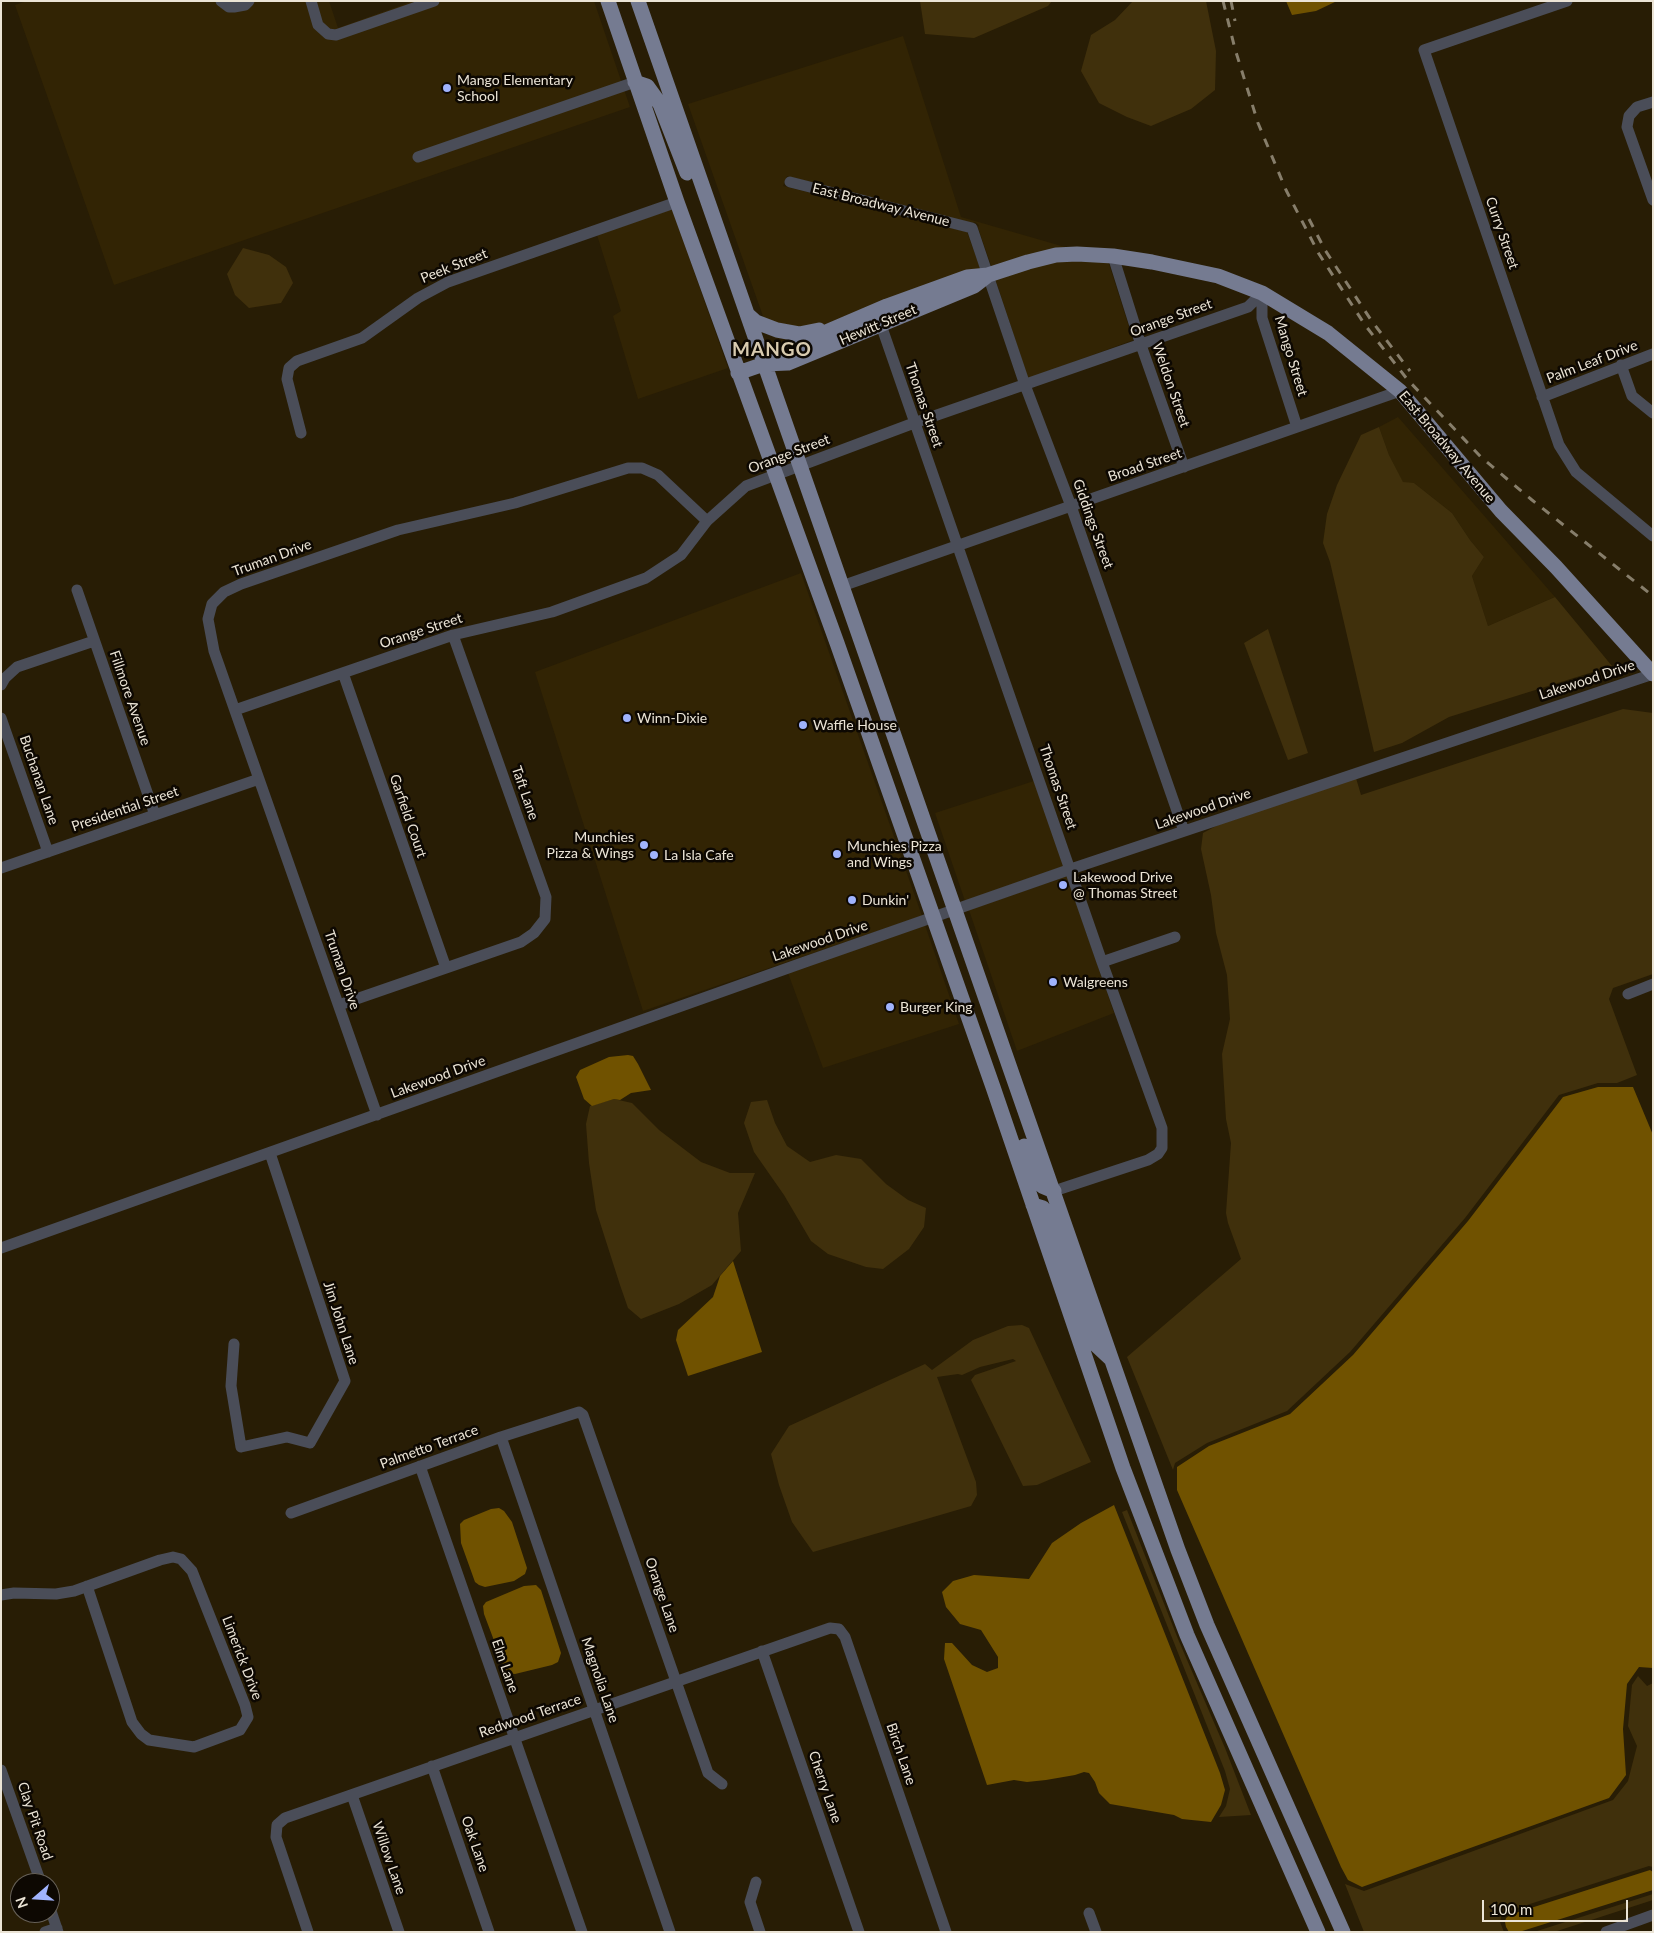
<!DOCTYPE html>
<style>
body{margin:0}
#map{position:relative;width:1654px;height:1933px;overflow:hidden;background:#281d05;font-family:Lato,sans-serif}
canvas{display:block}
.frame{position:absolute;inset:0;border:2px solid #ebe4d6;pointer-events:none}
.north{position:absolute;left:10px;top:1873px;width:50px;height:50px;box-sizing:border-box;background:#0d0802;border:1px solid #666057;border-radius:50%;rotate:251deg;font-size:14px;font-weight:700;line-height:20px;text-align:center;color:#ebe4d6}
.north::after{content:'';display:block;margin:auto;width:18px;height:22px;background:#a0b3fd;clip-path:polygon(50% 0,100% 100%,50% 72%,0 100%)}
.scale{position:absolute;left:1482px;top:1900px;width:146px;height:22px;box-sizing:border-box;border:2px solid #ebe4d6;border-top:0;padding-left:6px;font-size:15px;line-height:18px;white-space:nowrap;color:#ebe4d6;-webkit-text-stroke:4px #0d0802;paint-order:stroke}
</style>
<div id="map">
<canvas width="1654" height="1933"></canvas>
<div class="frame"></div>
<div class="north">N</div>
<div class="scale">100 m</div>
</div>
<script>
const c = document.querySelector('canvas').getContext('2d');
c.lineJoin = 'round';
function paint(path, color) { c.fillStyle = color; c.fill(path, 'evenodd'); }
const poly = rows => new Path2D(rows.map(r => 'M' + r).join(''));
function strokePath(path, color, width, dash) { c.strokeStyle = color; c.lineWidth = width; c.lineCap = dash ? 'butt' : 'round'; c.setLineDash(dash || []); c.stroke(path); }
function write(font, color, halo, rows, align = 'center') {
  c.font = font + ' Lato,sans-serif'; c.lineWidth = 5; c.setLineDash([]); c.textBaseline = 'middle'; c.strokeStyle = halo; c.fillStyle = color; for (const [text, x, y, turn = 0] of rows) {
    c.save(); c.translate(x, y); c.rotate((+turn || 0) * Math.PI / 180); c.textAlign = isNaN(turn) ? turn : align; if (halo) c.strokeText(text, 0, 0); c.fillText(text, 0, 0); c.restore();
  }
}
const built = poly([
 [27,1,329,1,338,28,413,1,594,1,630,107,114,285,15,5],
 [903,36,961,217,1072,249,992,268,978,228,979,225,975,222,972,223,787,176,783,186,967,232,981,270,836,322,800,329,764,319,688,104],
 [672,209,728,368,638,399,613,316,621,311,597,235],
 [1057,260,1108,261,1133,340,1028,379,995,278],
 [1398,417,1555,597,1488,626,1472,576,1484,557,1470,540,1452,513,1414,483,1403,483,1389,455,1379,427],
 [801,573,922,916,643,1011,535,672],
 [1034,781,1064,866,965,901,935,813],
 [1067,876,1114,1013,1017,1051,969,910],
 [925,925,959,1024,823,1068,788,973]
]);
const green = poly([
 [920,1,1052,1,1048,6,974,38,925,34],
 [1133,1,1206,1,1216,51,1215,90,1191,109,1151,126,1127,117,1099,103,1081,71,1091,35,1115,20],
 [243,248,269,255,286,267,293,283,281,303,249,308,235,295,227,274],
 [1379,427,1389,455,1403,482,1414,483,1452,513,1470,540,1484,557,1472,576,1488,626,1555,597,1612,666,1449,717,1402,743,1374,752,1330,562,1323,543,1327,514,1337,485,1361,435],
 [1268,629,1308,753,1288,760,1244,643],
 [1623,709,1653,713,1653,974,1613,988,1609,999,1637,1075,1617,1083,1598,1083,1559,1095,1465,1218,1350,1352,1287,1411,1207,1443,1175,1463,1173,1470,1127,1357,1241,1259,1228,1223,1226,1213,1231,1143,1226,1119,1222,1054,1230,1019,1227,975,1216,933,1211,895,1201,849,1203,833,1218,825,1356,778,1361,795],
 [614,1099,632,1103,659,1130,701,1162,730,1173,755,1173,738,1213,741,1251,712,1285,679,1304,641,1319,628,1308,620,1285,596,1210,589,1163,586,1124,590,1106],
 [767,1100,775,1123,787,1146,810,1162,836,1155,861,1159,886,1184,908,1200,926,1208,924,1227,909,1249,883,1269,866,1267,828,1254,811,1241,784,1195,754,1152,744,1123,751,1102],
 [1022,1325,1029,1328,1091,1462,1037,1485,1023,1486,971,1380,975,1375,1016,1361,1013,1359,980,1367,962,1375,958,1374,937,1377,976,1482,977,1495,971,1506,813,1552,792,1522,779,1485,771,1454,789,1426,925,1364,932,1370,973,1340,1008,1326],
 [1127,1510,1178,1639,1225,1748,1251,1815,1219,1817,1226,1806,1230,1789,1225,1771,1122,1512],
 [1638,1676,1647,1686,1653,1683,1653,1867,1649,1866,1511,1910,1501,1917,1500,1922,1504,1932,1364,1932,1345,1884,1364,1891,1613,1800,1628,1781,1637,1746,1628,1726,1632,1685],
 [1653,1894,1653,1900,1554,1932,1534,1932]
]);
const water = poly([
 [1286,1,1337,1,1316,11,1292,15],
 [628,1055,633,1056,638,1064,651,1090,631,1093,620,1100,614,1099,592,1106,584,1099,576,1077,580,1070,609,1057],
 [1598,1087,1633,1087,1653,1135,1653,1668,1639,1667,1627,1684,1623,1729,1626,1775,1609,1798,1362,1887,1348,1880,1341,1867,1177,1490,1177,1467,1209,1446,1290,1414,1353,1355,1468,1221,1563,1097],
 [733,1261,762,1352,688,1376,676,1340,678,1330,713,1297,720,1276],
 [1114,1505,1220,1773,1225,1790,1221,1805,1211,1822,1182,1819,1174,1815,1110,1804,1099,1793,1095,1782,1089,1773,1084,1772,1075,1775,1046,1780,1027,1782,1014,1780,987,1785,944,1659,945,1643,952,1643,972,1665,987,1672,998,1668,998,1657,981,1630,960,1624,946,1607,942,1592,953,1581,974,1575,1029,1579,1052,1543,1081,1523],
 [499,1508,504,1511,512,1522,527,1568,525,1574,514,1581,485,1587,479,1585,475,1582,461,1543,460,1524,464,1520,491,1509],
 [536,1585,541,1590,561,1653,558,1662,552,1665,515,1674,508,1673,504,1667,484,1614,483,1606,486,1602,524,1586],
 [1650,1870,1653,1872,1653,1890,1519,1932,1509,1932,1506,1927,1505,1922,1506,1918,1512,1914]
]);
const minor = poly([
 [221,1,229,7,234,7,245,5,249,1],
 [311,1,318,25,328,34,336,35,434,1],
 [1567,1,1424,50,1559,445,1576,472,1653,536],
 [1653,102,1637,107,1629,116,1627,127,1653,200],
 [418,157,635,82],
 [790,182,972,228,1025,385,1071,506,1184,831],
 [1113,256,1141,345,1184,467],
 [1262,293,1262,318,1297,427],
 [881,325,1102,962,1162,1128,1162,1148,1158,1154,1148,1160,1054,1191],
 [1621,365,1632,396,1653,413],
 [1542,397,1653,354],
 [301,433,287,379,289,368,297,361,362,338,418,298,448,282,677,202],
 [842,586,1400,391],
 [77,590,155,815],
 [343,673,446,968],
 [1,685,5,678,17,667,94,641],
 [235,710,453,635,552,612,646,578,681,555,707,521,746,486,914,423,1248,307,1262,293],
 [1,718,48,852],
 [1,868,259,779],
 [1102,962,1175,937],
 [1628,994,1653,984],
 [339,1005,521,942,534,933,545,919,546,897,453,635],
 [377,1115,214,651,208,619,212,604,224,592,241,584,398,530,515,503,628,468,642,468,658,475,707,521],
 [1,1248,805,962,1071,869,1653,674],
 [234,1344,231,1386,241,1447,287,1437,310,1443,345,1381,270,1153],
 [501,1437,670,1932],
 [420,1466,582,1932],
 [291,1513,501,1437,579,1412,583,1415,708,1773,722,1784],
 [1,1595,14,1593,56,1594,74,1591,160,1560,173,1557,181,1559,192,1571,245,1705,248,1717,240,1730,194,1747,149,1740,141,1734,132,1722,87,1586],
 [762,1651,859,1932],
 [432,1766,489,1932],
 [1,1770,41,1883],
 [352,1795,399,1932],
 [756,1882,750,1902,760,1932],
 [50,1908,58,1932],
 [1089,1913,1096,1932],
 [45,1932,57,1928],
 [308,1932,276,1837,277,1825,285,1818,830,1628,839,1629,845,1637,946,1932],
 [1606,1932,1653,1915]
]);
const major = poly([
 [608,1,677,202,837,643,993,1087,1123,1468,1187,1635,1318,1932],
 [638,1,1178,1550,1207,1625,1343,1932],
 [635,82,647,86,660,104,687,173],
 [747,314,756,322,777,330,799,334,819,330],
 [764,364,782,351,887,306,967,277,988,275,1028,262,1056,255,1077,254,1113,256,1152,262,1218,276,1262,293,1328,333,1400,391,1501,511,1556,567,1653,674],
 [738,373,764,364,788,363,974,286,987,276],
 [1024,1146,1035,1177,1042,1186,1054,1191],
 [1033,1205,1043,1208,1048,1216,1096,1345,1111,1359]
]);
const rail = poly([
 [1223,1,1235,49,1258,123,1286,190,1319,254,1365,325,1407,379,1481,457,1532,500,1653,596],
 [1231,1,1235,21],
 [1309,219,1325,250,1371,320,1410,371]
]);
const markers = [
 [447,88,5,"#a0b3fd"],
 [627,718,5,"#a0b3fd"],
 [803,725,5,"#a0b3fd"],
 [644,845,5,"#a0b3fd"],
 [837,854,5,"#a0b3fd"],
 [654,855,5,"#a0b3fd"],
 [1063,885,5,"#a0b3fd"],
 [852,900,5,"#a0b3fd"],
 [1053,982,5,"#a0b3fd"],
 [890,1007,5,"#a0b3fd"]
];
const poiNames = [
 ["Mango Elementary",457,80],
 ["School",457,96],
 ["Winn-Dixie",637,718],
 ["Waffle House",813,725],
 ["Munchies",634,837,"right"],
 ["Pizza & Wings",634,853,"right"],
 ["Munchies Pizza",847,846],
 ["and Wings",847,862],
 ["La Isla Cafe",664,855],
 ["Lakewood Drive",1073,877],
 ["@ Thomas Street",1073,893],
 ["Dunkin'",862,900],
 ["Walgreens",1063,982],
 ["Burger King",900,1007]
];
const streetNames = [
 ["East Broadway Avenue",881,205,14],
 ["Curry Street",1502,233,71],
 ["Peek Street",454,266,-22],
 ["Orange Street",1171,318,-20],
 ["Hewitt Street",878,325,-23],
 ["Mango Street",1291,356,73],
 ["Palm Leaf Drive",1592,362,-21],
 ["Weldon Street",1171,385,71],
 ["Thomas Street",924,405,71],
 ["East Broadway Avenue",1447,447,50],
 ["Orange Street",789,454,-21],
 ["Broad Street",1145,465,-19],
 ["Giddings Street",1093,524,70],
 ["Truman Drive",272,558,-20],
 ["Orange Street",421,631,-18],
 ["Lakewood Drive",1587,680,-18],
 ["Fillmore Avenue",130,698,71],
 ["Buchanan Lane",39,780,71],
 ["Thomas Street",1058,787,71],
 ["Taft Lane",525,793,71],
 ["Presidential Street",125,809,-19],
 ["Lakewood Drive",1203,809,-19],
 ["Garfield Court",408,816,71],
 ["Lakewood Drive",820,941,-19],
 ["Truman Drive",342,970,71],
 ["Lakewood Drive",438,1077,-20],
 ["Jim John Lane",341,1323,72],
 ["Palmetto Terrace",429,1447,-20],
 ["Orange Lane",662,1595,71],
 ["Limerick Drive",242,1658,69],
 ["Elm Lane",505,1666,71],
 ["Magnolia Lane",600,1680,71],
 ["Redwood Terrace",530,1716,-19],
 ["Birch Lane",901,1754,71],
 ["Cherry Lane",825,1787,71],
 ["Clay Pit Road",35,1821,71],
 ["Oak Lane",475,1844,71],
 ["Willow Lane",389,1858,71]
];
const districtNames = [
 ["MANGO",772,350]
];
paint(built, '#322404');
paint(green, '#40300c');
paint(water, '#705200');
strokePath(minor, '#4a4d58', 11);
strokePath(major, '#757b91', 15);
strokePath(rail, '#877e6b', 3, [9, 9]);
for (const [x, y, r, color] of markers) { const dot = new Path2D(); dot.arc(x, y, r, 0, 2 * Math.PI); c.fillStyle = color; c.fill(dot); strokePath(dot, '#0d0802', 2); }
write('14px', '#ebe4d6', '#0d0802', poiNames, 'left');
write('14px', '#ebe4d6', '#0d0802', streetNames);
c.letterSpacing = '1px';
write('bold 19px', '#d9cbaf', '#0d0802', districtNames);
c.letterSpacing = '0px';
</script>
